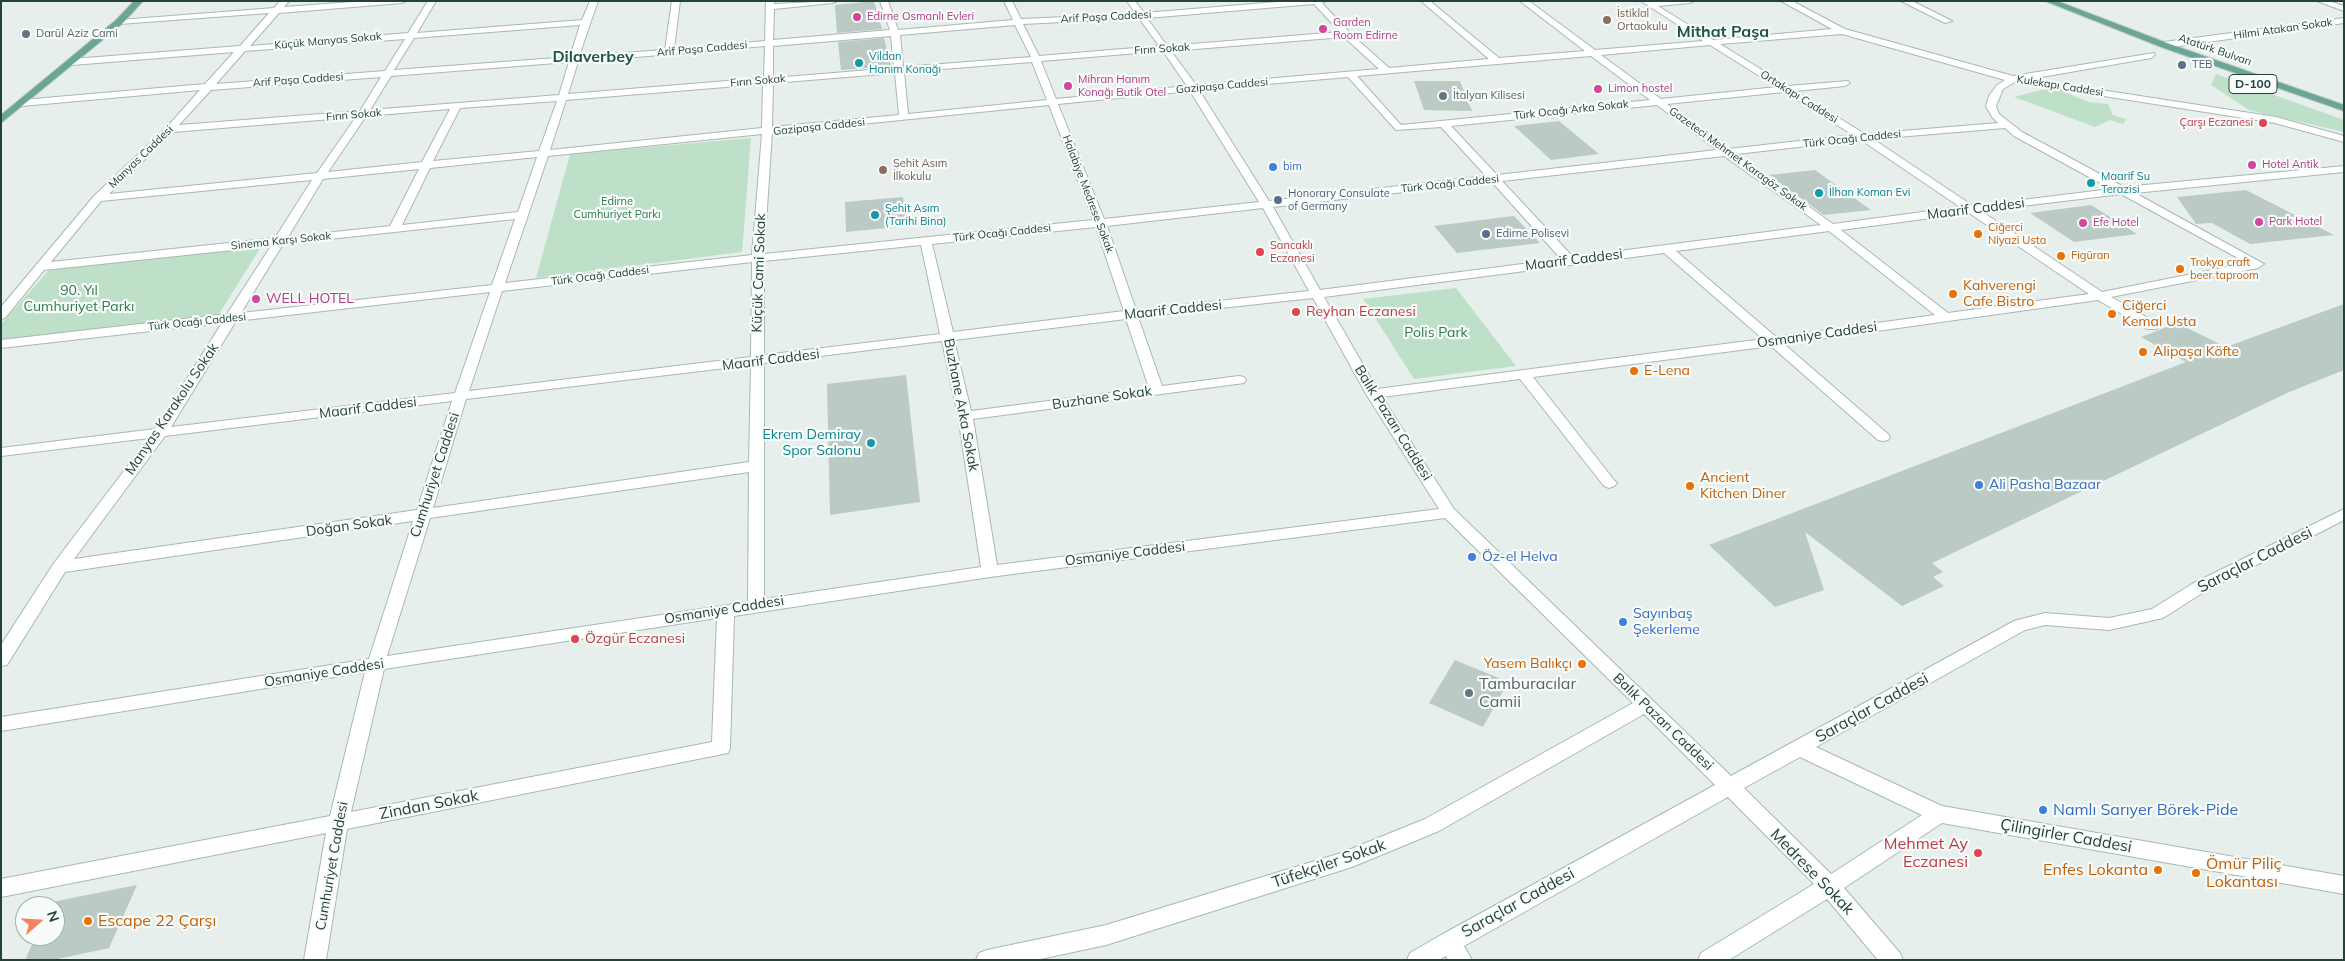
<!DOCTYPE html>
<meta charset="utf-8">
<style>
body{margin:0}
#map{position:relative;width:2345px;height:961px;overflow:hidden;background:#e6efeb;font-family:Mulish,sans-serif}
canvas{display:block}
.frame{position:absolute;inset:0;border:2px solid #24423a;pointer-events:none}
.north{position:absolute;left:15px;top:896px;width:50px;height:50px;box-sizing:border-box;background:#f7fbf9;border:1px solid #a3b1ad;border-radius:50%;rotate:71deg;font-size:14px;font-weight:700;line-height:20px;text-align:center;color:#24423a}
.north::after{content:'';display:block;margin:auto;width:18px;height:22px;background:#f4845f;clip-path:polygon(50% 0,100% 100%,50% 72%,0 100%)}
</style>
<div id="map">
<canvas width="2345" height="961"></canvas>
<div class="frame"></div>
<div class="north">N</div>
</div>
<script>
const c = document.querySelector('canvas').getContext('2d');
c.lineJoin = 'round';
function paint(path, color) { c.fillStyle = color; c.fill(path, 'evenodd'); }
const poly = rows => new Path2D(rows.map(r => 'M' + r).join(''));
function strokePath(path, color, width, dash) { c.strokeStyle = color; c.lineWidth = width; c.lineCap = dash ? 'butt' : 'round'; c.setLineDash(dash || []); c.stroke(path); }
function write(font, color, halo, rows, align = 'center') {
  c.font = font + ' Mulish,sans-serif'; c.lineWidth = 4.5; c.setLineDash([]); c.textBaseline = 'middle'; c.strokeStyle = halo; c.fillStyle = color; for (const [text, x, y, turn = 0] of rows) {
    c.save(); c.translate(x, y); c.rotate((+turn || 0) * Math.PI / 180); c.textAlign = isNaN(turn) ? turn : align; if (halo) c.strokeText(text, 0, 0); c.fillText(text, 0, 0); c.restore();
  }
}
const green = poly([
 [2216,74,2344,120,2344,132,2249,110,2211,85],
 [2053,87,2088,102,2108,104,2113,115,2126,119,2123,124,2110,120,2095,127,2014,97],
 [751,138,742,252,536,278,570,154],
 [261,247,217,317,1,342,1,324,49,270],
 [1456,288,1516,366,1414,379,1363,299]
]);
const building = poly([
 [874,1,882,29,837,33,835,5],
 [884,38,891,66,841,70,838,42],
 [1414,81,1460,81,1472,111,1424,110],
 [1559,121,1599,154,1551,160,1514,126],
 [1815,170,1871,210,1824,215,1769,175],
 [2246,190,2334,235,2250,244,2212,223,2196,224,2177,197],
 [903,197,907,226,846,232,845,202],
 [2091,205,2137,234,2074,242,2030,213],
 [1514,216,1540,243,1457,253,1434,226],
 [2344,304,2344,370,2287,393,1932,563,1943,572,1933,577,1944,586,1902,606,1805,532,1824,590,1775,607,1709,545,2186,362,2141,337,2177,323,2226,347],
 [906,375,920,502,830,515,827,384],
 [1455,660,1508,682,1483,727,1429,703],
 [137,885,109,948,53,960,25,960,36,936,55,936,55,906,50,906,52,902]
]);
const minor = poly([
 [280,1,289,1,284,7,366,1,406,1,402,3,279,13,250,46,408,33,428,1,436,1,417,33,582,20,590,1,598,1,579,56,665,50,672,1,680,1,674,49,765,41,766,1,774,1,774,4,837,1,833,3,774,9,773,40,890,30,880,1,888,1,898,30,1013,20,1004,1,1012,1,1021,19,1136,14,1127,1,1135,1,1144,13,1289,1,1326,1,1322,3,1349,32,1389,68,1489,59,1421,1,1430,1,1499,58,1585,51,1520,1,1529,1,1595,50,1703,41,1641,1,1694,1,1690,3,1658,6,1713,40,1832,29,1781,1,1792,1,1845,29,2013,76,2154,53,2155,55,2151,58,2030,79,2276,117,2344,136,2344,142,2275,123,2015,82,2003,89,1996,106,1999,114,2022,132,2124,187,2344,166,2344,172,2135,193,2264,264,2258,268,2111,297,2157,323,2158,326,2157,329,2147,329,2098,300,1784,344,1888,434,1890,437,1888,440,1883,441,1878,440,1771,346,1533,377,1614,480,1617,483,1614,486,1609,488,1604,486,1520,379,1382,397,1454,509,1731,776,2014,621,2045,613,2109,618,2152,609,2192,584,2344,509,2344,520,2204,592,2163,618,2109,630,2045,625,2025,630,1816,747,1942,806,2344,876,2344,894,1942,823,1844,888,1900,953,1903,960,1878,960,1827,899,1729,960,1698,960,1701,953,1814,884,1728,797,1464,946,1472,960,1448,960,1446,956,1439,960,1407,960,1410,953,1441,935,1715,785,1644,714,1439,831,1352,867,1106,945,1036,960,976,960,979,953,987,950,1106,925,1341,853,1425,819,1633,703,1445,518,990,577,734,616,730,748,728,753,347,829,326,960,304,960,326,833,1,897,1,879,330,816,365,672,1,731,1,717,369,659,413,521,65,572,7,665,1,666,1,645,54,563,149,438,1,456,1,448,155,429,222,323,1,348,1,340,227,314,271,246,44,270,5,318,1,319,1,307,94,196,167,127,200,90,22,106,17,103,22,100,205,84,234,52,72,65,68,62,72,59,240,46,269,13,119,24,115,22,119,20,274,8,280,1],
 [1314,4,1340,32,1167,46,1147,18,1314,4],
 [1139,18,1159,46,1039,56,1023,24,1139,18],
 [580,25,570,57,394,70,414,38,580,25],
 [1015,25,1031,57,903,67,900,35,1015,25],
 [1842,34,2005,80,1997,85,1989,96,1986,106,1992,117,1998,123,1865,134,1795,91,1845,86,1850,83,1848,81,1788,86,1720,44,1842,34],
 [891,36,894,68,773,78,773,46,891,36],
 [1344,37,1379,69,1196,85,1171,51,1344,37],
 [405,39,385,71,216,84,245,51,405,39],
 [1710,45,1777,87,1661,99,1601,55,1710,45],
 [765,46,764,78,568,94,578,62,765,46],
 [1163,51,1187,86,1056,99,1041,61,1163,51],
 [1591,56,1650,100,1401,125,1357,76,1591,56],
 [569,62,559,95,370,110,391,76,569,62],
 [1032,62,1047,100,908,114,904,72,1032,62],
 [895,73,899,115,772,127,773,83,895,73],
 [381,77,360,111,179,125,211,90,381,77],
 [1348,77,1396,130,1441,127,1486,176,1269,201,1199,90,1348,77],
 [763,84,762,128,550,150,566,100,763,84],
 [1190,91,1259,202,1104,219,1058,104,1190,91],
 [1784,92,1853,135,1728,149,1667,104,1784,92],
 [557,101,539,151,433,161,460,108,557,101],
 [1049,105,1093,220,764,254,772,133,1049,105],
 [1657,105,1717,150,1497,175,1451,126,1657,105],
 [450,109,422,162,328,172,366,116,450,109],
 [356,117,317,173,109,194,173,132,356,117],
 [2005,128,2014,136,2111,189,1973,206,1873,139,2005,128],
 [762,134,752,255,505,283,548,156,762,134],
 [1861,140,1960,207,1833,224,1736,154,1861,140],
 [1724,156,1821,225,1573,257,1502,181,1724,156],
 [537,157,518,212,402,225,430,168,537,157],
 [419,169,390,226,288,237,323,179,419,169],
 [312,180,275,238,51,262,101,201,312,180],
 [1492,182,1561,259,1320,290,1273,207,1492,182],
 [2121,194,2247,263,2102,292,1981,211,2121,194],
 [1263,208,1309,291,1136,310,1107,226,1263,208],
 [1969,213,2089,294,1948,313,1841,230,1969,213],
 [515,219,492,285,241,313,283,244,515,219],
 [1096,227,1124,311,953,332,932,244,1096,227],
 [1829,231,1935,315,1776,337,1676,251,1829,231],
 [921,245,940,334,764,355,764,261,921,245],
 [1664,253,1763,339,1377,389,1324,297,1664,253],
 [752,262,751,357,469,391,502,291,752,262],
 [490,292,455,393,171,427,236,321,490,292],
 [1313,298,1366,394,1439,509,997,565,973,419,1244,383,1246,380,1244,377,1239,376,1162,386,1138,317,1313,298],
 [1126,319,1149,388,971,411,954,340,1126,319],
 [942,341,958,416,981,567,764,599,764,363,942,341],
 [751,365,749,462,433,508,466,399,751,365],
 [452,401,417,510,74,559,165,436,452,401],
 [749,472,748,602,387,656,430,518,749,472],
 [717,618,712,742,351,812,384,669,717,618],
 [1800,757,1922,815,1831,874,1744,788,1800,757],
 [1901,1,1912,1,1952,21,1945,23,1901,1],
 [2317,1,2329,1,2344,6,2344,11,2317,1],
 [2344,18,2344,23,2164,48,2160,45,2164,42,2344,18]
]);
const major = poly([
 [134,1,143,1,122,24,1,123,1,115,116,20,134,1],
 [2045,1,2057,1,2167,43,2344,105,2344,111,2161,47,2045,1]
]);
const markers = [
 [857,17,5,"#d1479c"],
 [1607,20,5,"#8d6e63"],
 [1323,29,5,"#d1479c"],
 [26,34,5,"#6b7280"],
 [859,63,5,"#0f9aa8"],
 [2182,65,5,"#5c6f8a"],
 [1068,86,5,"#d1479c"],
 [1598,89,5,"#d1479c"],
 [1443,96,5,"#6b7280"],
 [2263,123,5,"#e0444e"],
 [2252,165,5,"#d1479c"],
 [1273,167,5,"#3f7fe0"],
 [883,170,5,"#8d6e63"],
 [2091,183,5,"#0f9aa8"],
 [1819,193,5,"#0f9aa8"],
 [1278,200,5,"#5c6f8a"],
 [875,215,5,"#0f9aa8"],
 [2259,222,5,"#d1479c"],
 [2083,223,5,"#d1479c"],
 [1486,234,5,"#5c6f8a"],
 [1978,234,5,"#e8710a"],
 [1260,252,5,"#e0444e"],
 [2061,256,5,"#e8710a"],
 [2180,269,5,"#e8710a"],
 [1953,294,5,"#e8710a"],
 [256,299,5,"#d1479c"],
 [1296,312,5,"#e0444e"],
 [2112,314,5,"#e8710a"],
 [2143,352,5,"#e8710a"],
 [1634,371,5,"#e8710a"],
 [871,443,5,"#0f9aa8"],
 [1979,485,5,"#3f7fe0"],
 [1690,486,5,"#e8710a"],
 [1472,557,5,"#3f7fe0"],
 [1623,622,5,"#3f7fe0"],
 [575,639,5,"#e0444e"],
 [1582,664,5,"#e8710a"],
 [1469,693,5,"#6b7280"],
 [2043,810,5,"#3f7fe0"],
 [1978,853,5,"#e0444e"],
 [2158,870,5,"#e8710a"],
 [2196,873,5,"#e8710a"],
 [88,921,5,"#e8710a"]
];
const farEducationnames = [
 ["İstiklal",1617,14],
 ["Ortaokulu",1617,27],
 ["Şehit Asım",893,164],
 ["İlkokulu",893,177]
];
const farHotelnames = [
 ["Edirne Osmanlı Evleri",867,17],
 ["Garden",1333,23],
 ["Room Edirne",1333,36],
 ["Mihran Hanım",1078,80],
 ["Konağı Butik Otel",1078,93],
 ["Limon hostel",1608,89],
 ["Hotel Antik",2262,165],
 ["Park Hotel",2269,222],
 ["Efe Hotel",2093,223]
];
const farStreetnames = [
 ["Arif Paşa Caddesi",1106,17,-3],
 ["Hilmi Atakan Sokak",2283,29,-8],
 ["Küçük Manyas Sokak",328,41,-5],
 ["Arif Paşa Caddesi",702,49,-5],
 ["Fırın Sokak",1162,49,-4],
 ["Atatürk Bulvarı",2215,50,19],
 ["Arif Paşa Caddesi",298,80,-4],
 ["Fırın Sokak",758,81,-5],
 ["Gazipaşa Caddesi",1222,86,-5],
 ["Kulekapı Caddesi",2060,86,9],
 ["Ortakapı Caddesi",1799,97,32],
 ["Türk Ocağı Arka Sokak",1571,110,-6],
 ["Fırın Sokak",354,115,-5],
 ["Gazipaşa Caddesi",819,127,-6],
 ["Türk Ocağı Caddesi",1852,139,-6],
 ["Manyas Caddesi",141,157,-44],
 ["Gazeteci Mehmet Karagöz Sokak",1738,159,36],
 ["Türk Ocağı Caddesi",1450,184,-6],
 ["Halabiye Medrese Sokak",1088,194,69],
 ["Türk Ocağı Caddesi",1002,233,-6],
 ["Sinema Karşı Sokak",281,241,-6],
 ["Türk Ocağı Caddesi",600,276,-7],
 ["Türk Ocağı Caddesi",197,322,-6]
];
const farWorshipnames = [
 ["Darül Aziz Cami",36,34],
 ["İtalyan Kilisesi",1453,96]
];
const farCulturenames = [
 ["Vildan",869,57],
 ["Hanım Konağı",869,70],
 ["Maarif Su",2101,177],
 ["Terazisi",2101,190],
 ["İlhan Koman Evi",1829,193],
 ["Şehit Asım",885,209],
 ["(Tarihi Bina)",885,222]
];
const farServicenames = [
 ["TEB",2192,65],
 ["Honorary Consulate",1288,194],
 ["of Germany",1288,207],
 ["Edirne Polisevi",1496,234]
];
const farHealthnames = [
 ["Çarşı Eczanesi",2253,123],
 ["Sancaklı",1270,246,"left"],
 ["Eczanesi",1270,259,"left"]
];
const farShopnames = [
 ["bim",1283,167]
];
const farParknames = [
 ["Edirne",617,202],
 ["Cumhuriyet Parkı",617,215]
];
const farFoodnames = [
 ["Ciğerci",1988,228],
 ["Niyazi Usta",1988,241],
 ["Figüran",2071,256],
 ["Trokya craft",2190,263],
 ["beer taproom",2190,276]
];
const shields = [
 [2253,84,48]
];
const shieldNames = [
 ["D-100",2253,84]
];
const streetNames = [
 ["Maarif Caddesi",1976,209,-7],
 ["Maarif Caddesi",1574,260,-7],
 ["Küçük Cami Sokak",759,273,-88],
 ["Maarif Caddesi",1173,310,-6],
 ["Osmaniye Caddesi",1817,335,-8],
 ["Maarif Caddesi",771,360,-7],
 ["Buzhane Sokak",1102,398,-8],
 ["Buzhane Arka Sokak",961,405,79],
 ["Maarif Caddesi",368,408,-7],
 ["Manyas Karakolu Sokak",172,409,-56],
 ["Balık Pazarı Caddesi",1393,423,58],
 ["Cumhuriyet Caddesi",435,475,-72],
 ["Doğan Sokak",349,526,-8],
 ["Osmaniye Caddesi",1125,554,-7],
 ["Osmaniye Caddesi",724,610,-9],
 ["Osmaniye Caddesi",324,673,-9],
 ["Balık Pazarı Caddesi",1663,722,44],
 ["Cumhuriyet Caddesi",332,866,-80]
];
const foodNames = [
 ["Kahverengi",1963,286],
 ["Cafe Bistro",1963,302],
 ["Ciğerci",2122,306],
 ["Kemal Usta",2122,322],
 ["Alipaşa Köfte",2153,352],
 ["E-Lena",1644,371],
 ["Ancient",1700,478],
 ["Kitchen Diner",1700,494],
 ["Yasem Balıkçı",1572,664,"right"]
];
const parkNames = [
 ["90. Yıl",79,291],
 ["Cumhuriyet Parkı",79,307],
 ["Polis Park",1436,333]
];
const hotelNames = [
 ["WELL HOTEL",266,299]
];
const healthNames = [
 ["Reyhan Eczanesi",1306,312],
 ["Özgür Eczanesi",585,639]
];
const cultureNames = [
 ["Ekrem Demiray",861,435],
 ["Spor Salonu",861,451]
];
const shopNames = [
 ["Ali Pasha Bazaar",1989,485],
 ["Öz-el Helva",1482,557],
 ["Sayınbaş",1633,614],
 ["Şekerleme",1633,630]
];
const farDistrictnames = [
 ["Mithat Paşa",1723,32],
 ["Dilaverbey",593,57]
];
const nearStreetnames = [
 ["Saraçlar Caddesi",2255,560,-27],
 ["Saraçlar Caddesi",1872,708,-29],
 ["Zindan Sokak",429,805,-11],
 ["Çilingirler Caddesi",2066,836,10],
 ["Tüfekçiler Sokak",1329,864,-19],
 ["Medrese Sokak",1812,872,46],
 ["Saraçlar Caddesi",1518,903,-29]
];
const nearWorshipnames = [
 ["Tamburacılar",1479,684],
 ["Camii",1479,702]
];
const nearShopnames = [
 ["Namlı Sarıyer Börek-Pide",2053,810]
];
const nearHealthnames = [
 ["Mehmet Ay",1968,844],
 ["Eczanesi",1968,862]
];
const nearFoodnames = [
 ["Ömür Piliç",2206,864],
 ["Lokantası",2206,882],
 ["Enfes Lokanta",2148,870,"right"],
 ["Escape 22 Çarşı",98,921]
];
paint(green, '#bfe0c8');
paint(building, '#bbcac4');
strokePath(minor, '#a8b8b2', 2);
strokePath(major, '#c2cac8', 2);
paint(minor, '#fff');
paint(major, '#6aa596');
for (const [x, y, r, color] of markers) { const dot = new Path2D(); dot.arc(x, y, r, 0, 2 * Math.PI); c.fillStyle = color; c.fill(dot); strokePath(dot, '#f7fbf9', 2); }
write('11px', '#785e54', '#f7fbf9', farEducationnames, 'left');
write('11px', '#b23c85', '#f7fbf9', farHotelnames, 'left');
write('11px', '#24423a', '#f7fbf9', farStreetnames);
write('11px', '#5b616d', '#f7fbf9', farWorshipnames, 'left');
write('11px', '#0d838f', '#f7fbf9', farCulturenames, 'left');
write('11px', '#4e5e75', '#f7fbf9', farServicenames, 'left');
write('11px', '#be3a42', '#f7fbf9', farHealthnames, 'right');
write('11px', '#366cbe', '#f7fbf9', farShopnames, 'left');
write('11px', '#2d7a4b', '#f7fbf9', farParknames);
write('11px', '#c56008', '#f7fbf9', farFoodnames, 'left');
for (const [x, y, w] of shields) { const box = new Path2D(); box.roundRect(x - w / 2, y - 9.5, w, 19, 4); c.fillStyle = '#f7fbf9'; c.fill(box); strokePath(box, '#24423a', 1); }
write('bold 12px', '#24423a', null, shieldNames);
write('14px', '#24423a', '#f7fbf9', streetNames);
write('14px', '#c56008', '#f7fbf9', foodNames, 'left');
write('14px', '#2d7a4b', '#f7fbf9', parkNames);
write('14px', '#b23c85', '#f7fbf9', hotelNames, 'left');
write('14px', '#be3a42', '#f7fbf9', healthNames, 'left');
write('14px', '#0d838f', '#f7fbf9', cultureNames, 'right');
write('14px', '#366cbe', '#f7fbf9', shopNames, 'left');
write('bold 16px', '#1f5548', '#f7fbf9', farDistrictnames);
write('16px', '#24423a', '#f7fbf9', nearStreetnames);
write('16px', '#5b616d', '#f7fbf9', nearWorshipnames, 'left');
write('16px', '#366cbe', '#f7fbf9', nearShopnames, 'left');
write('16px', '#be3a42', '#f7fbf9', nearHealthnames, 'right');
write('16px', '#c56008', '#f7fbf9', nearFoodnames, 'left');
</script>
